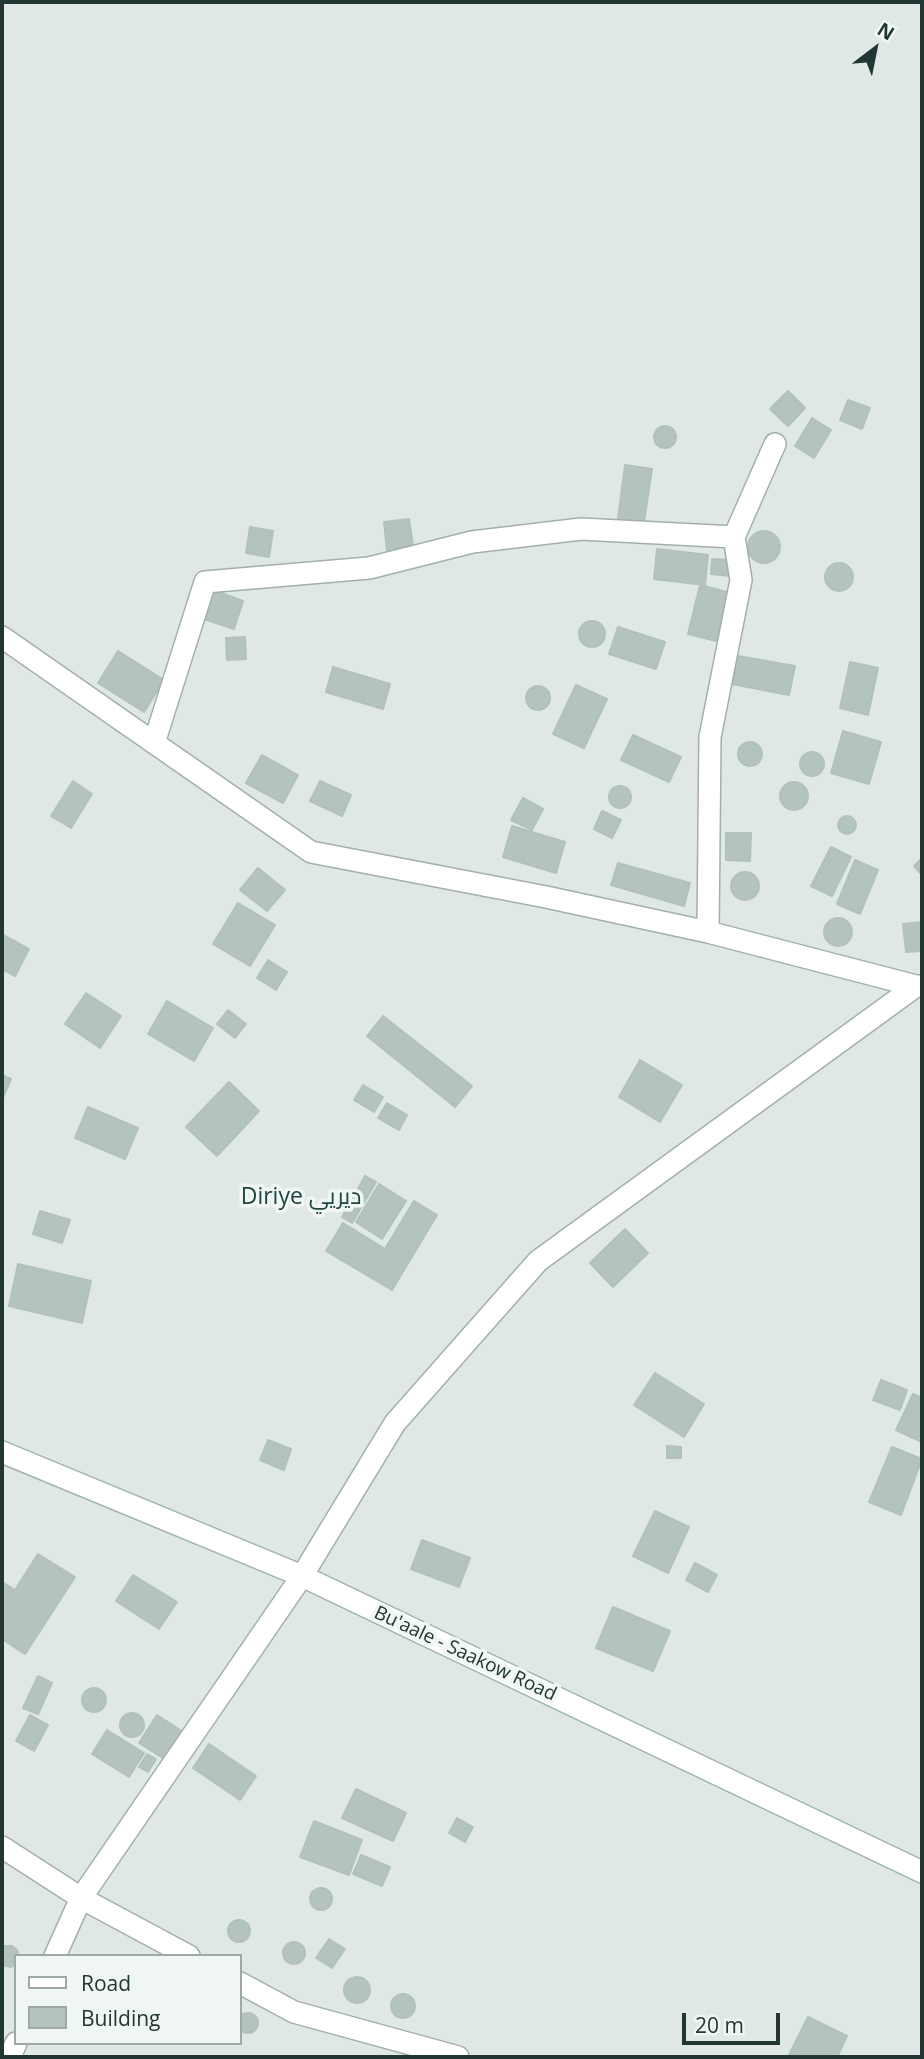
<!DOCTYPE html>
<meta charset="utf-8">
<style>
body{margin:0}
#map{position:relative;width:924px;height:2059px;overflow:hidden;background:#dfe8e5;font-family:"Open Sans",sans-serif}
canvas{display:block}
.frame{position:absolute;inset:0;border:4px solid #223633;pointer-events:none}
.legend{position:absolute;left:14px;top:1954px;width:228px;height:91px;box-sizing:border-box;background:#eff6f3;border:2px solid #9da9a6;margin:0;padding:9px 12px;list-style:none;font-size:21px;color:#223633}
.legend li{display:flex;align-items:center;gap:14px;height:35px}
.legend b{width:35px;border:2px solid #9da9a6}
.north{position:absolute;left:840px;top:14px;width:70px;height:70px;-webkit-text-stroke:5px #eff6f3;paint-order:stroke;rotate:32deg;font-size:19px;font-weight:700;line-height:28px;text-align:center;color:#223633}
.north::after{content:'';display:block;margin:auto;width:24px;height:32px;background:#223633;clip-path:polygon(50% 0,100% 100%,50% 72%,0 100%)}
.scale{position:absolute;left:682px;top:2013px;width:98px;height:32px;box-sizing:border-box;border:4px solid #223633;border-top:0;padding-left:9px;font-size:21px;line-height:24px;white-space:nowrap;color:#223633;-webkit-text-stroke:5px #eff6f3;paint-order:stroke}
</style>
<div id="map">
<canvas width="924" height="2059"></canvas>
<div class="frame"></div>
<ul class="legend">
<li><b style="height:9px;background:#fff"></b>Road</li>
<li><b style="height:19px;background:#b5c3be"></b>Building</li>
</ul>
<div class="north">N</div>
<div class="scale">20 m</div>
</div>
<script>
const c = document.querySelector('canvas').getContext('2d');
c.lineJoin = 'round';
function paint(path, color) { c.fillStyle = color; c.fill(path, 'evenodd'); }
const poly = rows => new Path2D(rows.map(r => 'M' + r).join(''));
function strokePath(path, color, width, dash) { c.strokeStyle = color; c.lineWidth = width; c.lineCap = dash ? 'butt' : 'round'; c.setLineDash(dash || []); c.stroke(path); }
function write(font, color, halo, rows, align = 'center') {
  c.font = font + ' "Open Sans",Cairo,sans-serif'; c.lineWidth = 7; c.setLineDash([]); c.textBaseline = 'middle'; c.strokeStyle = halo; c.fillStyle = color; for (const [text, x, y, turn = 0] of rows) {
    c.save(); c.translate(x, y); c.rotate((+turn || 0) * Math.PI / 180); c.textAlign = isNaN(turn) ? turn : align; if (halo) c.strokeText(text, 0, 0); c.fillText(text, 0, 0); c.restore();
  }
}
const building = poly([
 [788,391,805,408,788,426,770,409,788,391],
 [848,400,870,408,862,429,840,420,848,400],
 [812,418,831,430,814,458,795,446,812,418],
 '654 437a11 11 0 1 1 22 0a11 11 0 1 1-22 0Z',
 [625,465,652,469,644,522,618,519,625,465],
 [409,519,413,546,387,550,384,522,409,519],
 [250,527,273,531,269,557,246,553,250,527],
 '748 547a16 16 0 1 1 32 0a16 16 0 1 1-32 0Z',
 [657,549,708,555,705,585,654,579,657,549],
 [712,559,731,560,730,576,711,574,712,559],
 '825 577a14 14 0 1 1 28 0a14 14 0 1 1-28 0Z',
 [700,585,727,592,716,641,688,634,700,585],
 [210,589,243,601,234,629,201,618,210,589],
 '579 634a13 13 0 1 1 26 0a13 13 0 1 1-26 0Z',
 [618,627,665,642,656,669,609,654,618,627],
 [245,637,246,659,227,660,226,638,245,637],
 [118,651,164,680,144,712,98,683,118,651],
 [738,656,795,666,789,695,732,684,738,656],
 [850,662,878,668,868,715,840,708,850,662],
 [333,667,390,684,383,709,326,692,333,667],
 [576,685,607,699,584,748,553,734,576,685],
 '526 698a12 12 0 1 1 24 0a12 12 0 1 1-24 0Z',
 [843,731,881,742,869,784,831,773,843,731],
 [633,735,681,757,669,782,621,760,633,735],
 '738 754a12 12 0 1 1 24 0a12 12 0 1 1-24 0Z',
 '800 764a12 12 0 1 1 24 0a12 12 0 1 1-24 0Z',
 [262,755,298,775,283,803,246,783,262,755],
 [73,781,92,794,71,828,51,816,73,781],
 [320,781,351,795,342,816,310,801,320,781],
 '780 796a14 14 0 1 1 28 0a14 14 0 1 1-28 0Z',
 '609 797a11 11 0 1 1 22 0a11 11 0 1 1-22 0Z',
 [523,798,543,809,532,830,511,820,523,798],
 [602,811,621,820,612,838,594,829,602,811],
 '838 825a9 9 0 1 1 18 0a9 9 0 1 1-18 0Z',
 [512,826,565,842,556,873,503,857,512,826],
 [726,833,751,833,750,861,726,860,726,833],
 [831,847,851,857,832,896,811,886,831,847],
 [922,858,922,875,914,866,922,858],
 [855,860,878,870,860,914,837,904,855,860],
 [618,863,690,883,684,906,611,885,618,863],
 [258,868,285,890,267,911,240,890,258,868],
 '731 886a14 14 0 1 1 28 0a14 14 0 1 1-28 0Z',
 [238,903,275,925,250,966,213,944,238,903],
 '824 932a14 14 0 1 1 28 0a14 14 0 1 1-28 0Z',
 [922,922,922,951,906,952,903,924,922,922],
 [2,934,29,949,15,976,2,969,2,934],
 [268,960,287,972,276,990,257,978,268,960],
 [86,993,121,1016,100,1048,65,1024,86,993],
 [167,1001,213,1028,194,1061,148,1034,167,1001],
 [228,1010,246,1024,235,1038,217,1024,228,1010],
 [383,1016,472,1086,455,1107,367,1036,383,1016],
 [640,1060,682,1085,660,1122,619,1097,640,1060],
 [2,1075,11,1079,2,1100,2,1075],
 [229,1082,259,1111,217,1156,186,1127,229,1082],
 [363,1085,383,1097,374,1112,354,1100,363,1085],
 [387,1103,407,1115,399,1130,378,1118,387,1103],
 [88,1107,138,1128,125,1159,75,1138,88,1107],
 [365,1176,376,1182,352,1223,342,1217,365,1176],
 [379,1184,406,1201,382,1239,356,1222,379,1184],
 [414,1201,437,1215,392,1290,326,1251,343,1223,385,1249,414,1201],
 [40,1211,70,1220,62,1243,33,1234,40,1211],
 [625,1229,648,1253,613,1287,590,1263,625,1229],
 [18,1264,91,1281,82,1323,9,1306,18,1264],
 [655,1373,704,1404,684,1437,634,1405,655,1373],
 [881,1380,907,1390,900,1410,873,1400,881,1380],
 [913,1394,922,1398,922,1442,896,1430,913,1394],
 [268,1440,291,1449,284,1470,260,1460,268,1440],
 [667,1446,681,1447,681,1458,667,1458,667,1446],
 [892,1447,922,1459,901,1515,869,1502,892,1447],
 [655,1511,689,1527,668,1573,633,1556,655,1511],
 [422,1540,470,1558,459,1587,411,1569,422,1540],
 [38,1554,75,1577,25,1654,2,1639,2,1582,15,1590,38,1554],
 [695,1563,717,1575,708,1592,686,1580,695,1563],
 [133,1575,177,1602,159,1629,116,1601,133,1575],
 [613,1607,670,1631,653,1671,596,1648,613,1607],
 [38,1676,52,1683,38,1714,23,1708,38,1676],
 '82 1700a12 12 0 1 1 24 0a12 12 0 1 1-24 0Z',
 '120 1725a12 12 0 1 1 24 0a12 12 0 1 1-24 0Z',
 [30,1715,48,1725,34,1751,16,1741,30,1715],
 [157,1715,183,1732,166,1760,139,1743,157,1715],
 [107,1730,144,1753,129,1777,92,1754,107,1730],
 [209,1744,256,1776,240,1800,193,1768,209,1744],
 [147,1754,156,1759,148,1772,139,1767,147,1754],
 [356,1789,406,1813,393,1841,342,1818,356,1789],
 [457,1818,473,1827,465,1842,449,1833,457,1818],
 [314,1821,362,1840,349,1875,300,1857,314,1821],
 [361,1855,390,1867,382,1886,353,1874,361,1855],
 '310 1899a11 11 0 1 1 22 0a11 11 0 1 1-22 0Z',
 '228 1931a11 11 0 1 1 22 0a11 11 0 1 1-22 0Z',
 [329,1939,345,1949,332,1968,316,1958,329,1939],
 '283 1953a11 11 0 1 1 22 0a11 11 0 1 1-22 0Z',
 [5,1946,12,1946,17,1950,19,1956,16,1956,16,1964,11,1967,2,1965,2,1948,5,1946],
 '344 1990a13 13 0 1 1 26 0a13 13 0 1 1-26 0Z',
 '391 2006a12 12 0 1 1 24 0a12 12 0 1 1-24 0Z',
 '238 2023a10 10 0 1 1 20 0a10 10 0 1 1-20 0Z',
 [808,2017,847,2036,837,2057,788,2057,808,2017]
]);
const street = poly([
 [2,637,311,852,546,897,708,932,916,986],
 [154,743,205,582,369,568,472,542,581,529,734,537],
 [708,932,710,737,741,580,734,537,775,444],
 [2,1847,81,1898,189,1956],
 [55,1956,81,1898,302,1576,395,1423,538,1261,916,986,922,986],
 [240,1983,294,2012,458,2057],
 [10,2057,16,2043]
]);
const secondary = poly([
 [2,1452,302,1576,922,1872]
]);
const streetNames = [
 ["Bu'aale - Saakow Road",465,1654,25]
];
const quarterNames = [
 ["Diriye ديريي",301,1197]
];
paint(building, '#b5c3be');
strokePath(building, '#b2c1bc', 2);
strokePath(street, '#a3afac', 24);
strokePath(secondary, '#9fb3ae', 24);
strokePath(street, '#fff', 21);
strokePath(secondary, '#fff', 21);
write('19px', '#223633', '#eff6f3', streetNames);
write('23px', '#204641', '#eff6f3', quarterNames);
</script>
